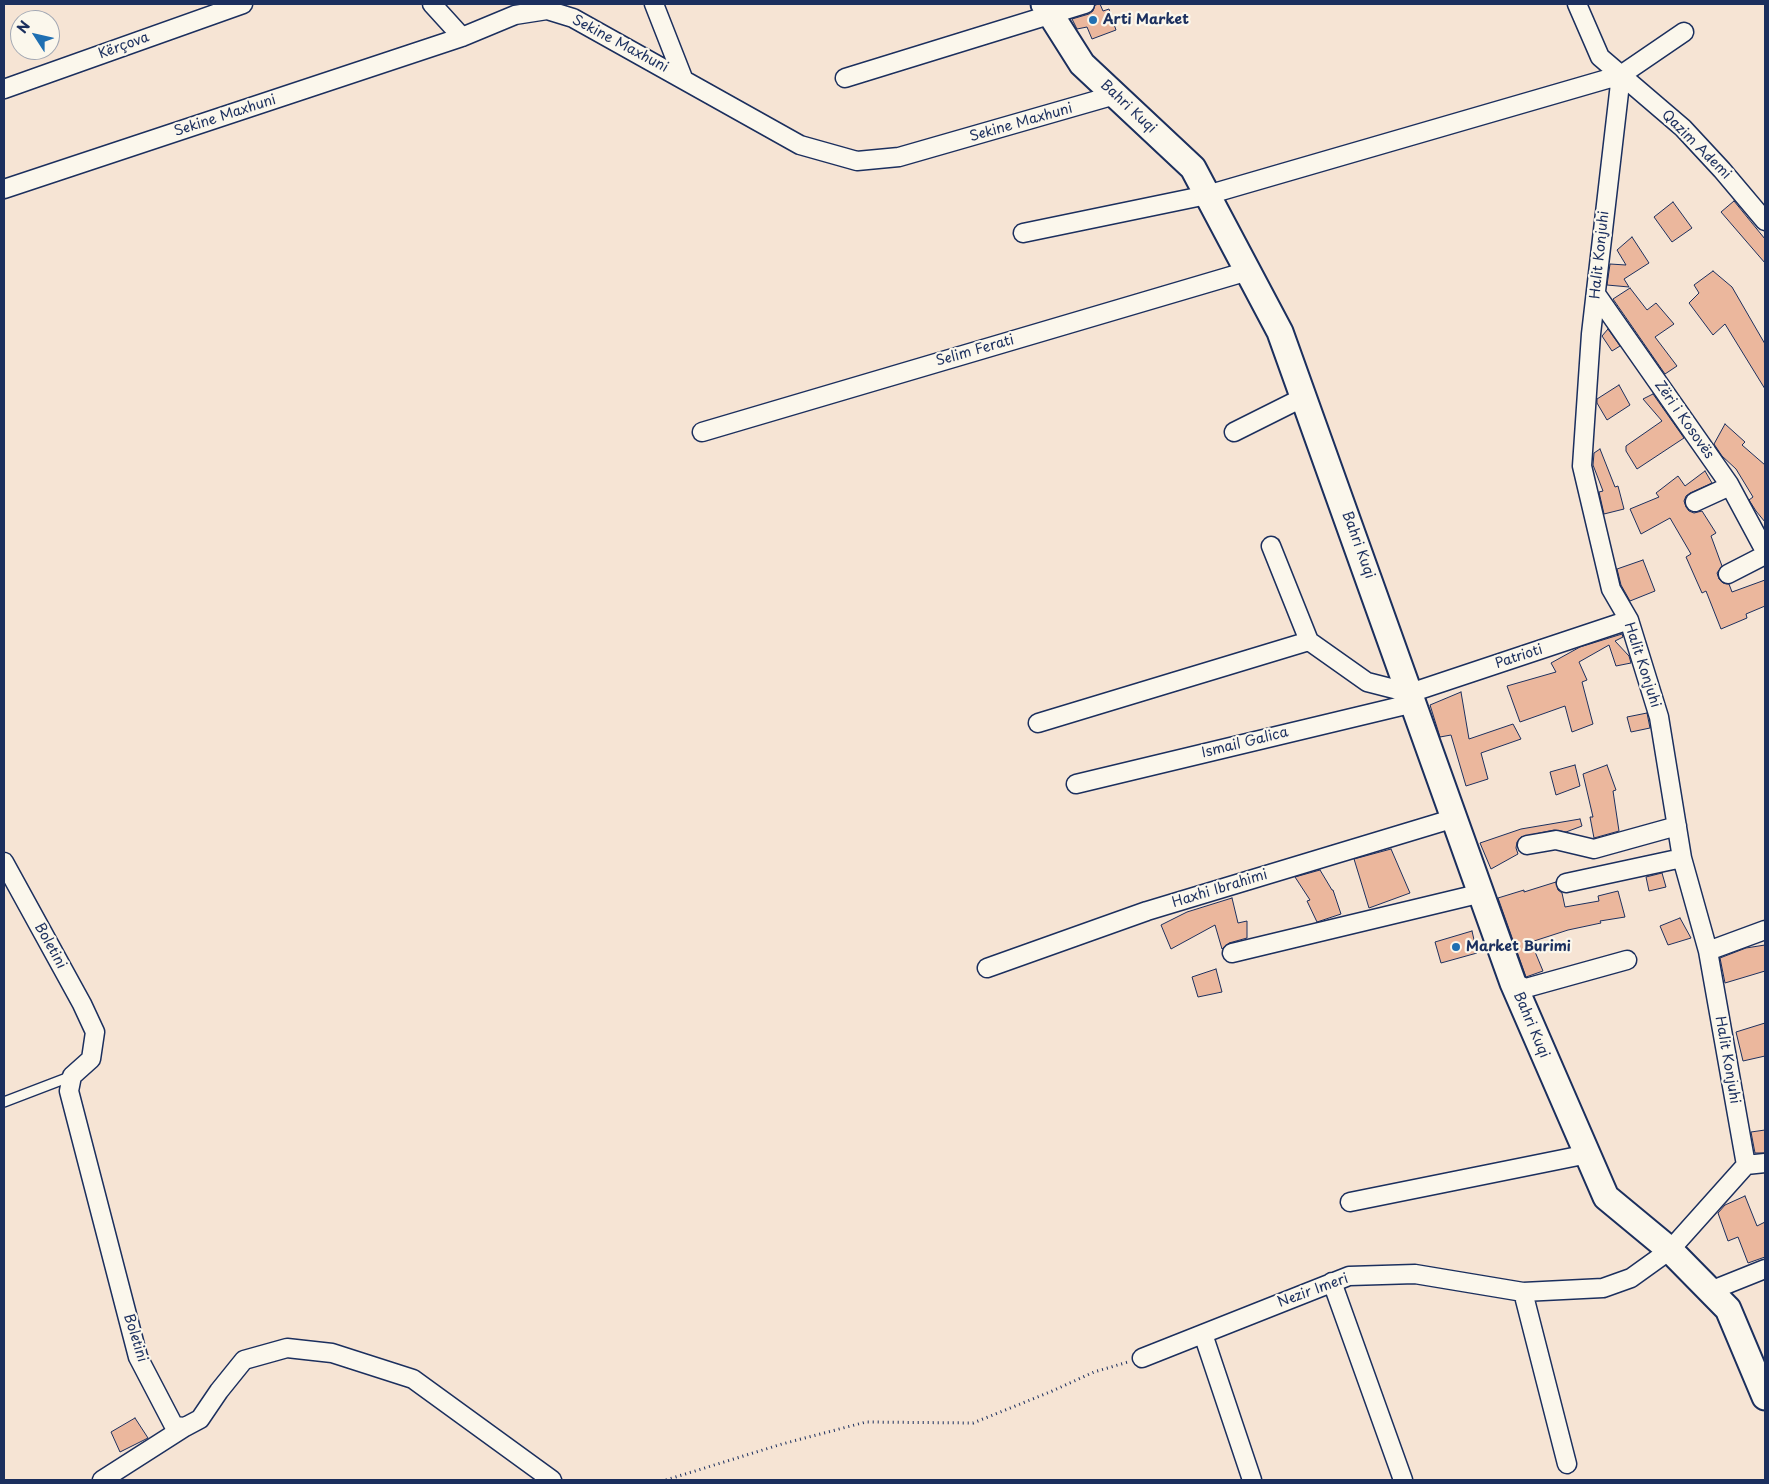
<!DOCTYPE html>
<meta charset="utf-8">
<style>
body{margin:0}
#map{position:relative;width:1769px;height:1484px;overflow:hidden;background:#f6e4d4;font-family:"Playpen Sans",sans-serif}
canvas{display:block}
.frame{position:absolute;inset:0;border:5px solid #1b2f5e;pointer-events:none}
.north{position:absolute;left:10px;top:10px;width:50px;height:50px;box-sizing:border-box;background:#fbf7ec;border:1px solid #a1a7b3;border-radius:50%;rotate:305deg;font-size:14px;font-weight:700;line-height:20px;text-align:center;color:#1b2f5e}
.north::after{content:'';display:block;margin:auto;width:18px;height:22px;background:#1f6fb2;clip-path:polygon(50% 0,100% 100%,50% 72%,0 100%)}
</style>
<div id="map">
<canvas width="1769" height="1484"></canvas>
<div class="frame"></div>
<div class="north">N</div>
</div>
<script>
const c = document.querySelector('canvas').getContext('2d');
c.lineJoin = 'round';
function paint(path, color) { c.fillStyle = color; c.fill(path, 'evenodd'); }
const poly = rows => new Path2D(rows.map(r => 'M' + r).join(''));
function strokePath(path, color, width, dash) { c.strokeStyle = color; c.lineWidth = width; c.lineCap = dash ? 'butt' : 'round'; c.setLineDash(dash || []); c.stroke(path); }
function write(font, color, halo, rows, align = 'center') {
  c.font = font + ' "Playpen Sans",sans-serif'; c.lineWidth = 4.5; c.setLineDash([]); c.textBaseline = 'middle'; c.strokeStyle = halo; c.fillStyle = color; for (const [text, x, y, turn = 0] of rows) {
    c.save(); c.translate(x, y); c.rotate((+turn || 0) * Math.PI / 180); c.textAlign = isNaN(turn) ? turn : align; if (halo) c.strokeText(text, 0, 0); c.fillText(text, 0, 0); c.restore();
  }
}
const building = poly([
 [1100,4,1103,11,1109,9,1116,30,1092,39,1087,27,1077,29,1072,19,1089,14,1093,11,1095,5,1100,4],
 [1734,201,1765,239,1765,263,1721,212,1734,201],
 [1673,202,1692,228,1672,242,1654,217,1673,202],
 [1632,237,1649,263,1624,279,1629,287,1607,285,1610,264,1626,265,1617,250,1632,237],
 [1713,271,1732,287,1765,344,1765,389,1725,324,1713,335,1689,303,1699,293,1694,285,1713,271],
 [1630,288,1647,310,1656,303,1674,324,1655,337,1677,366,1665,374,1613,299,1630,288],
 [1608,329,1620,346,1612,351,1602,336,1608,329],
 [1619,385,1630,405,1607,420,1597,403,1597,399,1619,385],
 [1653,394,1684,438,1637,469,1626,451,1626,446,1662,421,1643,399,1653,394],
 [1725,424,1745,442,1742,445,1765,465,1765,522,1756,511,1749,500,1753,497,1736,469,1722,456,1714,444,1725,424],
 [1600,449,1615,487,1618,486,1624,509,1604,514,1599,492,1603,491,1593,465,1594,453,1600,449],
 [1705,471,1712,483,1690,493,1686,496,1684,501,1686,507,1689,511,1694,513,1702,511,1716,533,1711,536,1722,566,1717,573,1719,579,1723,583,1729,584,1732,592,1765,580,1765,606,1746,614,1747,618,1721,629,1706,591,1702,593,1686,557,1691,554,1670,518,1641,534,1630,509,1659,497,1656,493,1678,476,1685,486,1705,471],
 [1643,560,1655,591,1630,601,1621,585,1617,569,1643,560],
 [1622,634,1623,637,1615,641,1629,656,1631,663,1616,666,1609,645,1579,662,1587,680,1582,682,1593,724,1572,732,1565,706,1520,722,1507,686,1556,672,1551,663,1580,647,1622,634],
 [1461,692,1469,739,1513,724,1521,739,1481,753,1488,779,1466,786,1451,735,1440,737,1430,705,1461,692],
 [1647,713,1650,728,1631,732,1627,717,1647,713],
 [1575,765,1580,786,1556,795,1550,772,1575,765],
 [1607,765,1616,790,1613,791,1619,831,1594,838,1590,817,1593,817,1583,774,1607,765],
 [1580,819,1582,826,1566,832,1554,830,1521,837,1517,842,1516,848,1518,854,1491,869,1480,843,1521,829,1580,819],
 [1391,849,1410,893,1369,908,1354,859,1391,849],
 [1320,870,1332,890,1333,890,1341,914,1317,922,1307,901,1310,900,1295,877,1320,870],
 [1662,873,1666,887,1649,891,1646,877,1662,873],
 [1556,882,1558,890,1562,893,1565,907,1599,901,1598,896,1618,891,1625,917,1600,921,1601,923,1568,930,1531,942,1543,971,1526,977,1498,898,1524,890,1524,892,1556,882],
 [1232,898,1238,923,1247,921,1247,938,1229,943,1222,949,1215,925,1171,949,1161,925,1187,912,1232,898],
 [1680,918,1691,938,1668,945,1660,926,1680,918],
 [1472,931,1477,953,1441,963,1435,942,1472,931],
 [1765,945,1765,971,1725,983,1720,958,1746,948,1765,945],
 [1216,969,1222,992,1198,997,1192,977,1216,969],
 [1765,1023,1765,1056,1743,1061,1736,1032,1765,1023],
 [1765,1130,1765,1153,1755,1153,1751,1132,1765,1130],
 [1745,1196,1757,1226,1765,1222,1765,1257,1748,1263,1738,1237,1728,1241,1718,1213,1725,1205,1745,1196],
 [135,1418,148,1438,120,1452,111,1432,135,1418]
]);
const path = poly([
 [666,1480,782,1444,866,1422,973,1423,1050,1392,1094,1372,1128,1362]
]);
const lane = poly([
 [4,1102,72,1076]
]);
const street = poly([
 [432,4,462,37],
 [654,4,683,78],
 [1577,4,1600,57,1683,128,1722,170,1765,221],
 [1621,75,1591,334,1582,466,1611,589,1629,620,1659,717,1682,858,1708,951,1746,1165],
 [845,78,1085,4],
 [4,89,243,4],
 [4,189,462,37,515,15,547,10,573,18,800,145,857,161,899,157,1115,95],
 [1023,233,1207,195,1621,75,1684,32],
 [1596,294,1729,484,1765,551],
 [702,432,1248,271],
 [1234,432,1304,397],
 [1695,502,1730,486],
 [1271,546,1309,641,1367,682,1410,693,1629,620],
 [1728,574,1765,555],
 [1038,723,1309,641],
 [1076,784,1414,703],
 [1527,845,1556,840,1594,849,1677,826],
 [4,862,82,1004,95,1032,91,1059,72,1076,69,1091,138,1357,174,1426,185,1427,200,1419,219,1391,244,1360,287,1348,332,1353,413,1379,552,1480],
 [1566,883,1682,858],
 [1708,951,1765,930],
 [1232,953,1482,893],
 [987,968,1147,911,1455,818],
 [1513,983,1526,988,1627,960],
 [1350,1202,1588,1154],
 [1332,1282,1403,1480],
 [1710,1291,1765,1269],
 [1523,1292,1567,1464],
 [1203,1334,1252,1480],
 [1142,1358,1349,1276,1415,1274,1523,1292,1603,1288,1631,1278,1670,1250,1746,1165,1765,1163],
 [102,1480,185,1427]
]);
const secondary = poly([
 [1044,4,1082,64,1193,168,1280,332,1513,983,1606,1197,1670,1250,1728,1309,1765,1397]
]);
const markers = [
 [1093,20,5,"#1f6fb2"],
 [1456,947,5,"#1f6fb2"]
];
const poiNames = [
 ["Arti Market",1103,20],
 ["Market Burimi",1466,947]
];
const streetNames = [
 ["Sekine Maxhuni",620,44,28],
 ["Kërçova",124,46,-20],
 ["Bahri Kuqi",1128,107,43],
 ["Sekine Maxhuni",225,116,-18],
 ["Sekine Maxhuni",1021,123,-16],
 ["Qazim Ademi",1696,145,45],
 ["Halit Konjuhi",1600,255,-84],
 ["Selim Ferati",975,351,-16],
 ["Zëri i Kosovës",1684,420,55],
 ["Bahri Kuqi",1358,545,70],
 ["Patrioti",1519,657,-18],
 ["Halit Konjuhi",1642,665,72],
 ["Ismail Galica",1245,743,-14],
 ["Haxhi Ibrahimi",1220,889,-17],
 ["Boletini",50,946,61],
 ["Bahri Kuqi",1531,1025,67],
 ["Halit Konjuhi",1727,1060,80],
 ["Nezir Imeri",1313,1291,-20],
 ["Boletini",135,1338,73]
];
paint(building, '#ebb79d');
strokePath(building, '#1b2f5e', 1);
strokePath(lane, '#1b2f5e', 12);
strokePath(street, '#1b2f5e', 21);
strokePath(secondary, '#1b2f5e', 29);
strokePath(path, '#1b2f5e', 3, [1, 4]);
strokePath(lane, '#fbf7ec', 9);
strokePath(street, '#fbf7ec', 18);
strokePath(secondary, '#fbf7ec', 25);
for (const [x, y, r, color] of markers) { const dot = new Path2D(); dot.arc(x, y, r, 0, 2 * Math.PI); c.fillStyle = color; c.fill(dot); strokePath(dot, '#fbf7ec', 2); }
write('bold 14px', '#1b2f5e', '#fbf7ec', poiNames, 'left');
write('14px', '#1b2f5e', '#fbf7ec', streetNames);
</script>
